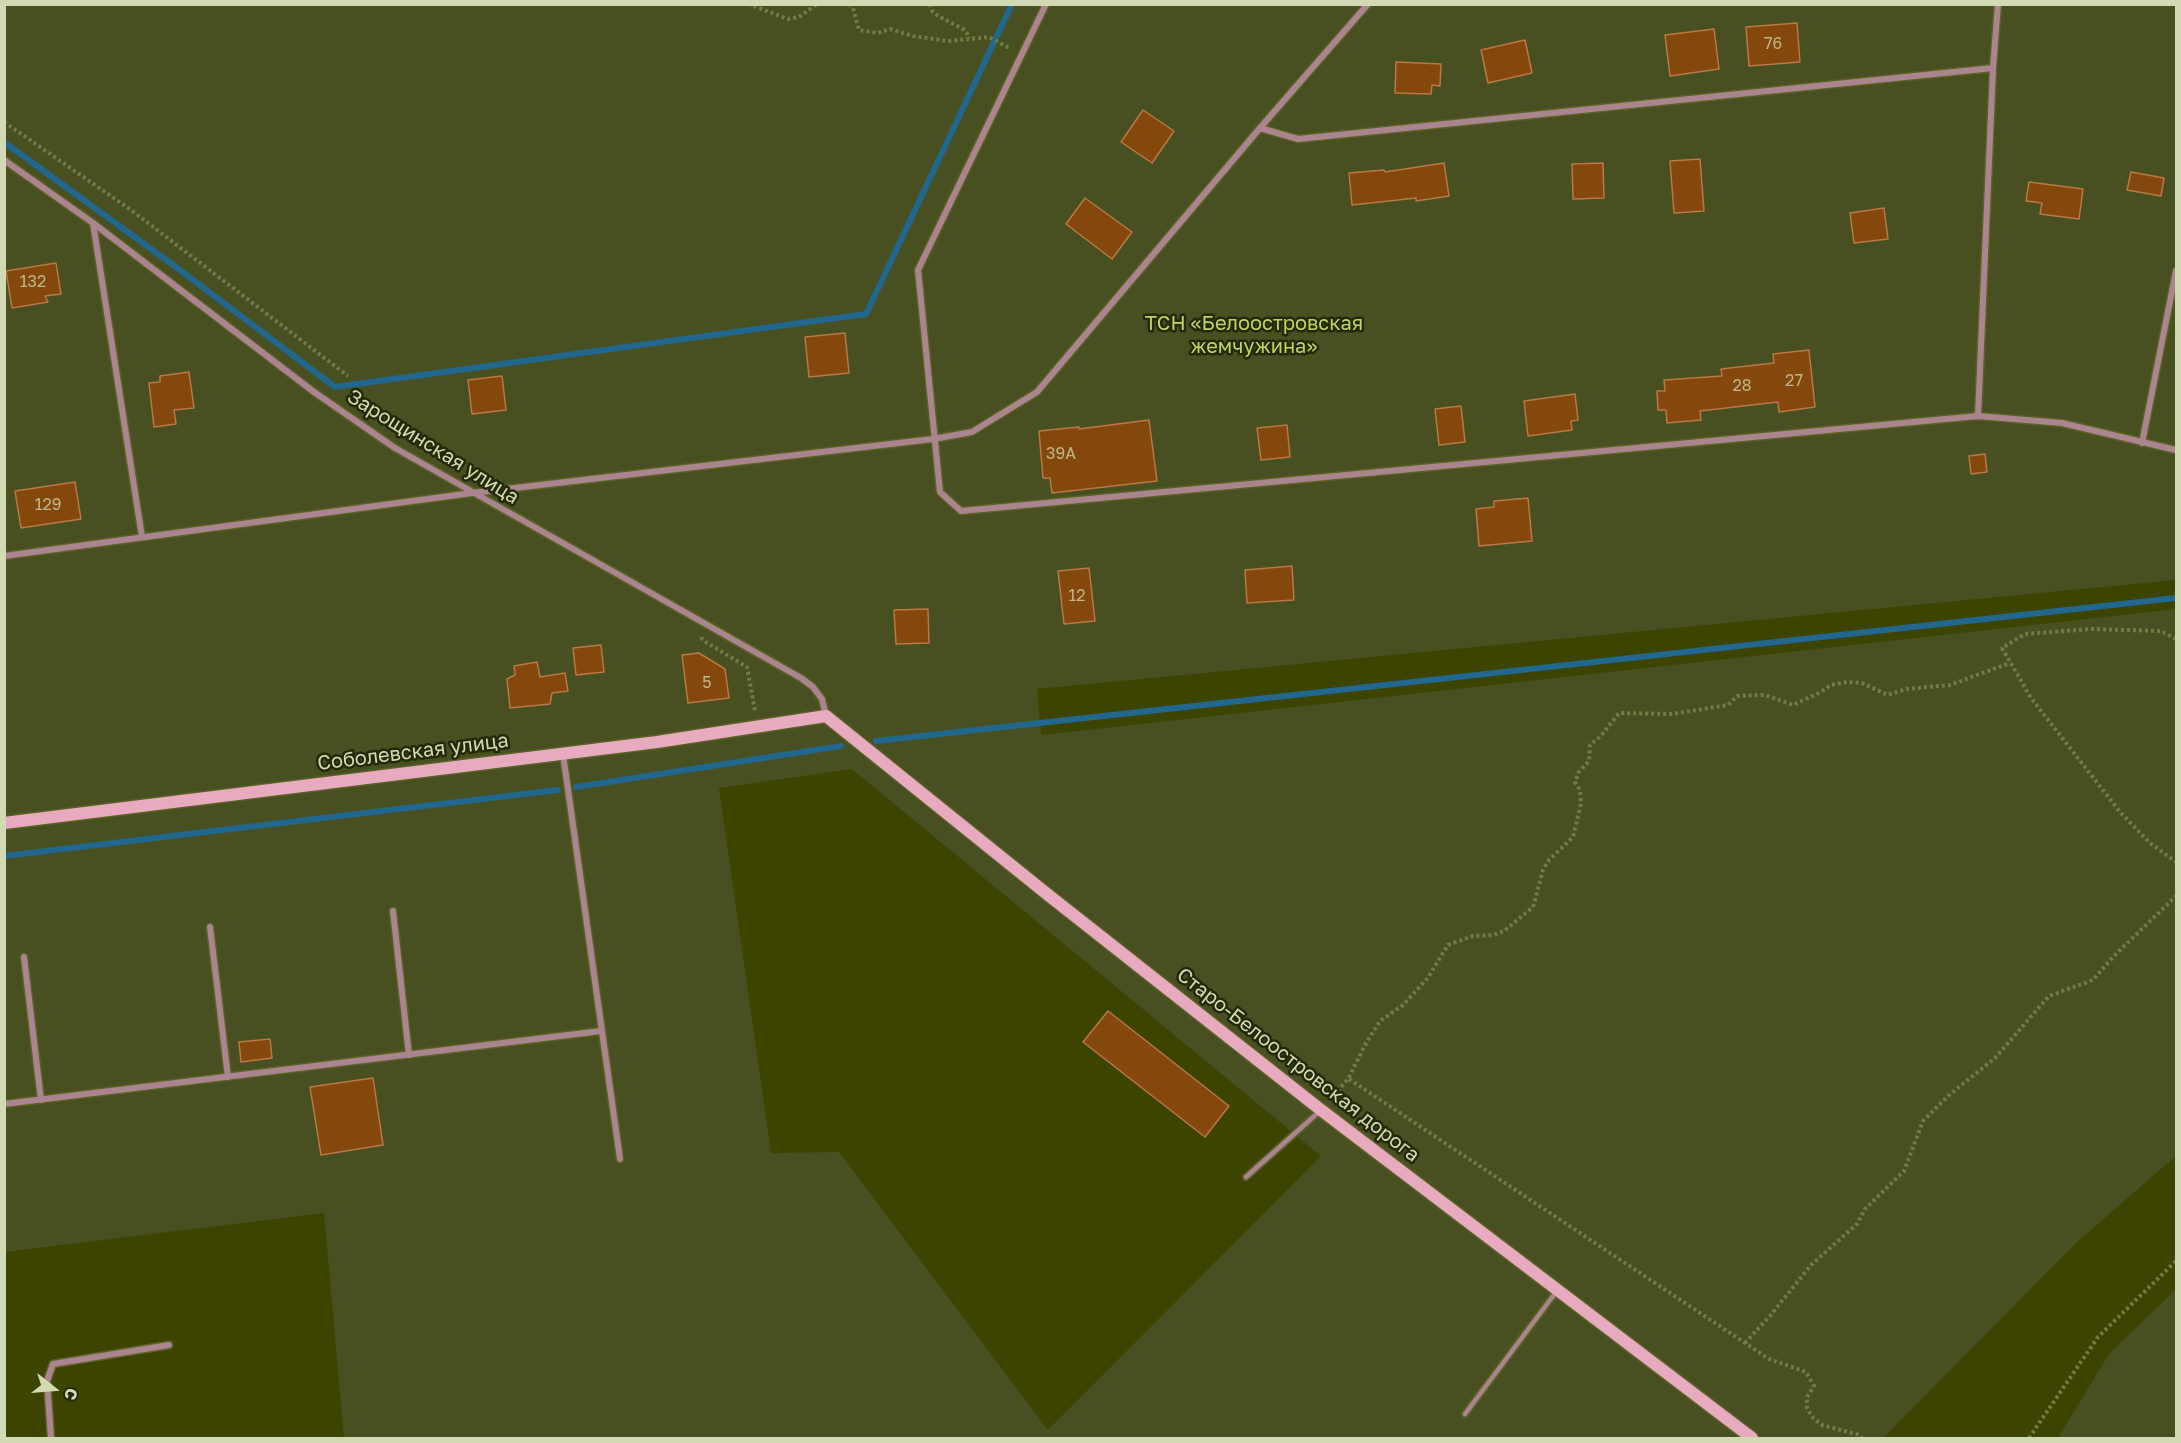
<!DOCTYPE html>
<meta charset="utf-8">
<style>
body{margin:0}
#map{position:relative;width:2181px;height:1443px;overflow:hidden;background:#3c4400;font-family:"Golos Text",sans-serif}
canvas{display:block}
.frame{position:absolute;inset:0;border:6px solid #d1dab3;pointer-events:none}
.north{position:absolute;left:24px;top:1359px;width:60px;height:60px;-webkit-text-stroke:4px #242907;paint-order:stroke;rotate:107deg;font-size:16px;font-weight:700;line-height:24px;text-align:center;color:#d1dab3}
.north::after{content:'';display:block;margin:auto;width:21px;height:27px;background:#d1dab3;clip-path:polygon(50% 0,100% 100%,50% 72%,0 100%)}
</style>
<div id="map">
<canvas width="2181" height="1443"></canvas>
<div class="frame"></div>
<div class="north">С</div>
</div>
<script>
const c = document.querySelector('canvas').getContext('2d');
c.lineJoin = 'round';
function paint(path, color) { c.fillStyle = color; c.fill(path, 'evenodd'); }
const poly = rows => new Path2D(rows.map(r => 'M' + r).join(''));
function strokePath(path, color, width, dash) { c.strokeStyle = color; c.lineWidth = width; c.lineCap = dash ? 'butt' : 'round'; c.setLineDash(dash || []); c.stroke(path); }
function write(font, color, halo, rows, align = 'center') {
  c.font = font + ' "Golos Text",sans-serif'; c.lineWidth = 5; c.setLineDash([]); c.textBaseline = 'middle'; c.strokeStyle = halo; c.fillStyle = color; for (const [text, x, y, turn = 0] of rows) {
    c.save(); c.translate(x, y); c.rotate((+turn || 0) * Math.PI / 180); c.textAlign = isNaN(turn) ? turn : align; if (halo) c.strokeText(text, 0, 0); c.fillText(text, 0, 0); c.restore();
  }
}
const green = poly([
 [4,5,2176,5,2176,580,1037,689,1041,735,2176,609,2176,1156,2078,1241,1883,1438,344,1438,324,1213,5,1252],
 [852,769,1321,1156,1048,1430,839,1152,771,1153,719,788],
 [2176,1289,2176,1438,2058,1438,2109,1354]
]);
const stream = poly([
 [4,142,176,267,335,387,866,314,1012,4],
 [876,741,2176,598],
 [576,787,841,746],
 [4,856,558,790]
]);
const building = poly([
 [1797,23,1800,62,1749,66,1746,27,1797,23],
 [1714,29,1719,69,1670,76,1665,35,1714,29],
 [1525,40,1532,73,1488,83,1481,50,1525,40],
 [1396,62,1441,64,1440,86,1432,85,1431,94,1395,93,1396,62],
 [1143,110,1174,131,1152,163,1121,142,1143,110],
 [1700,159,1704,211,1674,213,1670,161,1700,159],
 [1444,163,1449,196,1416,201,1416,198,1352,205,1349,173,1384,170,1385,172,1444,163],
 [1603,163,1604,198,1573,199,1572,164,1603,163],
 [2131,172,2164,178,2161,196,2127,190,2131,172],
 [2029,182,2083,189,2079,219,2040,214,2042,203,2026,201,2029,182],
 [1085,198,1132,232,1112,259,1066,224,1085,198],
 [1884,208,1888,239,1854,243,1850,213,1884,208],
 [56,263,61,294,45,296,48,302,12,308,6,271,56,263],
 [845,333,849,373,809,377,805,337,845,333],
 [1809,350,1815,407,1779,412,1778,402,1700,411,1701,420,1667,423,1666,410,1658,410,1657,391,1665,391,1664,380,1722,376,1721,369,1774,363,1773,354,1809,350],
 [189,372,194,408,174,410,176,424,154,427,149,383,160,382,160,376,189,372],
 [502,376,506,410,472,414,468,380,502,376],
 [1575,394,1578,420,1571,421,1572,430,1528,436,1524,401,1575,394],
 [1461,406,1465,442,1439,445,1435,409,1461,406],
 [1149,420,1157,481,1052,493,1050,478,1043,478,1039,431,1079,427,1079,429,1149,420],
 [1287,425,1290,457,1261,460,1257,428,1287,425],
 [1985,454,1987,472,1971,474,1969,456,1985,454],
 [75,482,81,519,21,528,15,491,75,482],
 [1528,498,1532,541,1479,546,1476,509,1494,507,1494,501,1528,498],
 [1292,566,1294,600,1247,603,1245,570,1292,566],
 [1089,568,1095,621,1064,624,1058,571,1089,568],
 [928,609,929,643,896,644,894,610,928,609],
 [601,645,604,672,576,675,573,648,601,645],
 [699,653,725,669,729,698,688,703,682,655,699,653],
 [537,662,540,677,565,673,568,691,552,693,550,704,510,708,507,679,515,675,514,666,537,662],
 [1108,1011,1229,1106,1205,1137,1083,1042,1108,1011],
 [270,1039,272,1058,241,1062,239,1042,270,1039],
 [373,1078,383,1145,321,1155,310,1087,373,1078]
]);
const path = poly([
 [748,4,788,19,799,17,817,4],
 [849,4,853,8,859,30,878,33,890,29,913,36,948,41,989,37,1011,49],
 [930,4,932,11,938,16,965,30,970,38],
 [4,122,131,210,348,376],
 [702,637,702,639,707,643,747,667,755,711],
 [2176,639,2161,631,2092,629,2025,634,2002,648,2031,698,2120,812,2150,843,2176,862],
 [1349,1079,1769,1359,1806,1372,1814,1386,1807,1397,1807,1408,1813,1418,1822,1425,1860,1435,1862,1438],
 [1329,1100,1348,1079,1366,1043,1380,1021,1403,1005,1427,979,1448,945,1473,936,1493,935,1504,931,1533,907,1543,870,1549,860,1573,837,1581,804,1580,790,1575,782,1578,773,1589,761,1590,745,1600,737,1619,713,1672,714,1728,705,1737,696,1765,695,1793,705,1819,693,1831,685,1847,682,1862,683,1888,695,1906,689,1950,685,2010,663],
 [1745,1343,1770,1316,1811,1265,1857,1224,1865,1209,1904,1171,1923,1121,1948,1096,1995,1058,2049,996,2093,980,2113,957,2176,896],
 [2029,1438,2098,1337,2176,1261]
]);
const lane = poly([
 [1246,1177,1320,1111],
 [1465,1414,1556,1292]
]);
const street = poly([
 [1046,4,918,270,940,492,961,511,1978,416,2062,423,2176,450],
 [1260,128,1298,139,1993,68],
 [4,160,93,223,314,392,395,448,801,678,813,687,822,699,826,716],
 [93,223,142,537],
 [1978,416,1993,68,1998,4],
 [2142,443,2176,271],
 [4,556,472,493,933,439,972,432,1037,392,1260,128,1368,4],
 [563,754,620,1159],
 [393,911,409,1055],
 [210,927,228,1077],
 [24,957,41,1100],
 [4,1104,601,1031],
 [51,1438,47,1381,53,1364,169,1345]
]);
const secondary = poly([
 [4,823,657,742,826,716,1047,894,1321,1110,1752,1438]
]);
const numberNames = [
 ["76",1773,44],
 ["132",33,282],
 ["27",1794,381],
 ["28",1742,386],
 ["39А",1061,454],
 ["129",48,505],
 ["12",1077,596],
 ["5",707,683]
];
const parkNames = [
 ["ТСН «Белоостровская",1254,324],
 ["жемчужина»",1254,347]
];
const streetNames = [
 ["Зарощинская улица",433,447,32],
 ["Соболевская улица",413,752,-7],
 ["Старо-Белоостровская дорога",1298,1065,38]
];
paint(green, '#485022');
strokePath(stream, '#22678d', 6);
paint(building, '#85480c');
strokePath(building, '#b97844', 1.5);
strokePath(lane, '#5a6224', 8);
strokePath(street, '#5a6224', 9);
strokePath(secondary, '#5a6224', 15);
strokePath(path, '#727b41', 4, [3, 3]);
strokePath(lane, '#ab8490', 4.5);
strokePath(street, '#ab8490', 6);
strokePath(secondary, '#e8aabe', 12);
write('16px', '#beb689', null, numberNames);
write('20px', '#c1d45f', '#242907', parkNames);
write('20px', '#d1dab3', '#242907', streetNames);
</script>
